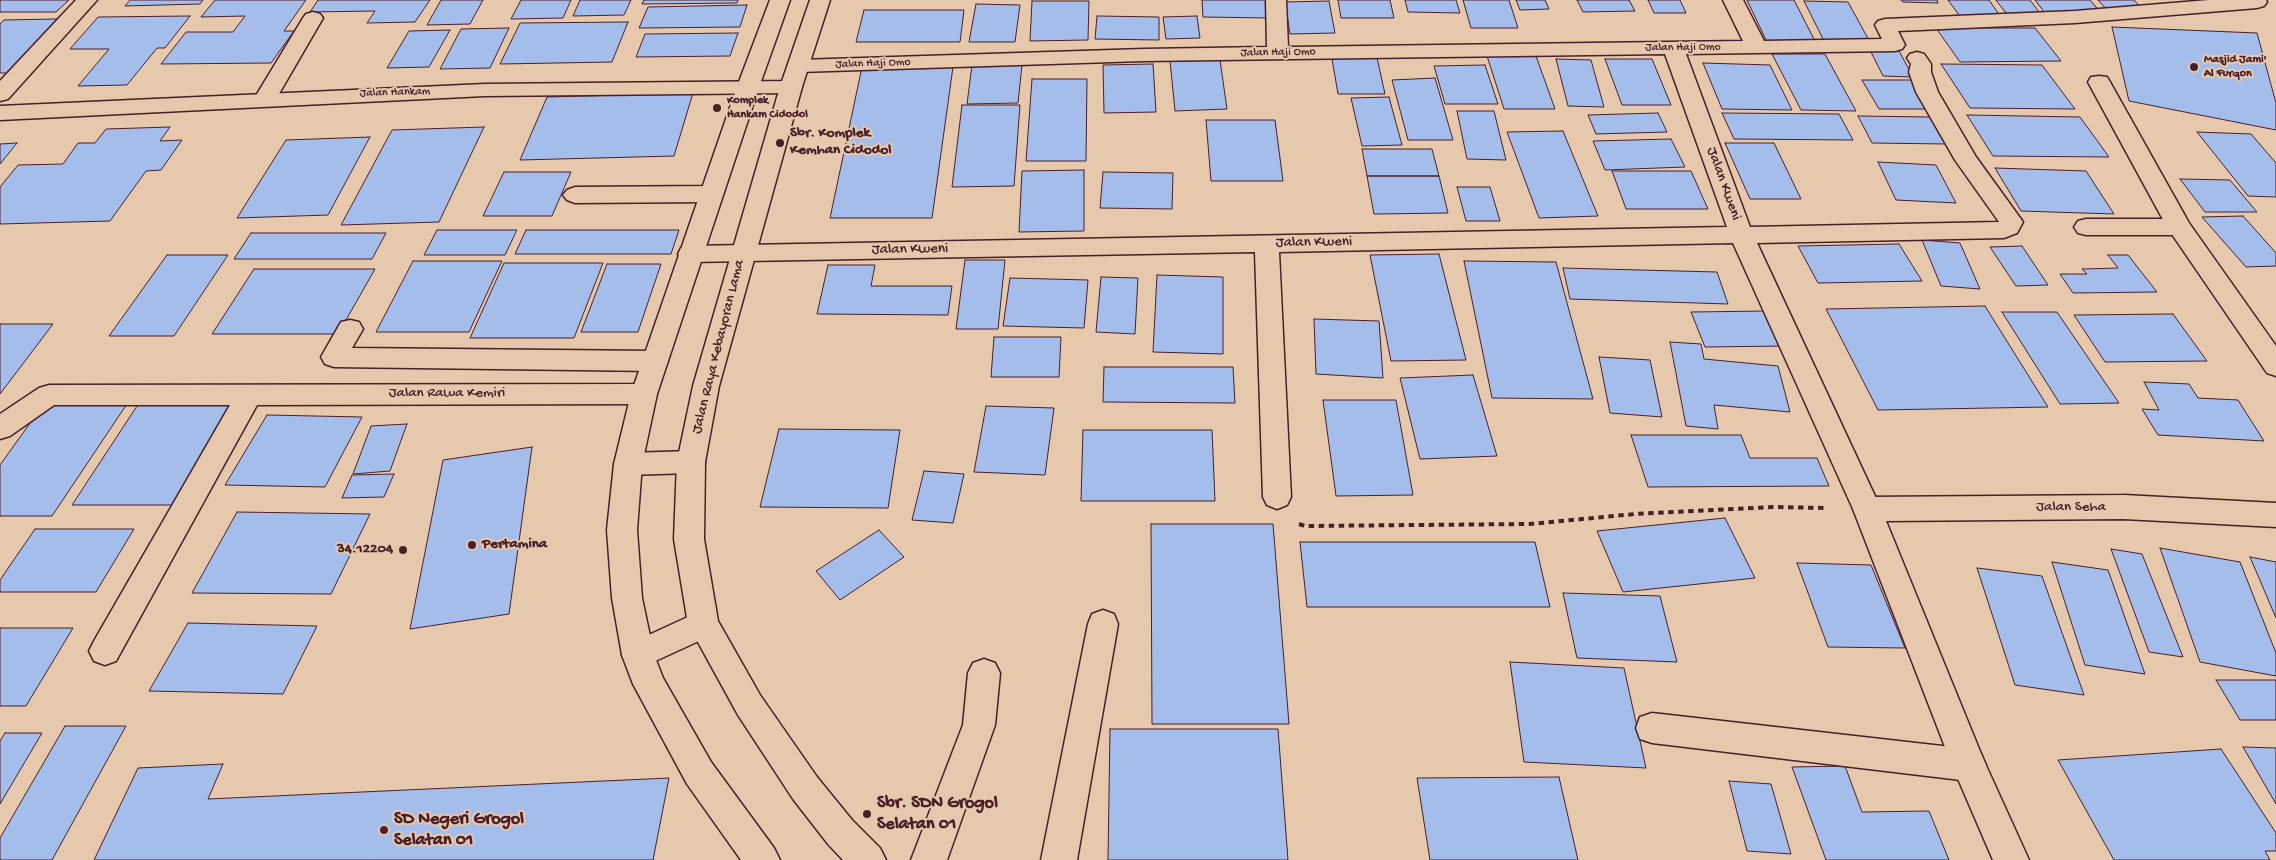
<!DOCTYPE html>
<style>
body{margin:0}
canvas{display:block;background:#e6c9ad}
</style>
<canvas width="2276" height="860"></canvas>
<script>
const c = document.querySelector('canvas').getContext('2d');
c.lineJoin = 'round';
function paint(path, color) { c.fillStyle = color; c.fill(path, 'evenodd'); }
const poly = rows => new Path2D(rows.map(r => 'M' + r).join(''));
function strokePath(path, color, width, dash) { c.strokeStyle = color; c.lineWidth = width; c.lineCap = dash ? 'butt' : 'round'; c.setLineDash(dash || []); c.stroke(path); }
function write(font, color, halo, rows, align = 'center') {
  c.font = font + ' "Gochi Hand",sans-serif'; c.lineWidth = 4; c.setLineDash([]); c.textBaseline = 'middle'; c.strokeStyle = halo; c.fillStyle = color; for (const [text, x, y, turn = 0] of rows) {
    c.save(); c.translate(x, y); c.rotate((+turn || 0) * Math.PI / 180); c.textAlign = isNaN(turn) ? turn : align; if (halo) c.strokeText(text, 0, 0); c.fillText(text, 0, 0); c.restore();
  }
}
const building = poly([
 [0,0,69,0,56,12,0,12,0,0],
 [130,0,203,0,200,4,125,6,130,0],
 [215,0,306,0,284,31,294,31,271,63,161,64,186,32,233,32,245,16,201,17,215,0],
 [318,0,430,0,415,22,367,23,375,11,310,12,318,0],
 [441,0,483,0,470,24,427,25,441,0],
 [521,0,571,0,563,18,511,19,521,0],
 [580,0,631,0,624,15,573,16,580,0],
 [644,0,738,0,737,3,642,4,644,0],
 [1202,0,1269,0,1271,18,1203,17,1202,0],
 [1338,0,1390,0,1394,18,1341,18,1338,0],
 [1405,0,1456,0,1460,13,1408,12,1405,0],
 [1463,0,1509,0,1518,28,1471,28,1463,0],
 [1516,0,1545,0,1549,9,1520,10,1516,0],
 [1577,0,1629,0,1635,11,1583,12,1577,0],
 [1648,0,1680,0,1686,13,1654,13,1648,0],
 [1747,0,1794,0,1816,43,1767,42,1747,0],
 [1901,0,1937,0,1938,3,1903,2,1901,0],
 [1948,0,1989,0,2003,20,1962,19,1948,0],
 [1996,0,2030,0,2043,17,2009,17,1996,0],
 [2035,0,2090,0,2102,14,2045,13,2035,0],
 [2098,0,2134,0,2143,10,2107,10,2098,0],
 [1032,1,1089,1,1088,40,1030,41,1032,1],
 [1329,1,1335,33,1290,34,1285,2,1329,1],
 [1804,1,1848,2,1871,44,1825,43,1804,1],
 [976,4,1020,5,1015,42,969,42,976,4],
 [747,5,740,27,639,28,648,7,747,5],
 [864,10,964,10,960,42,856,42,864,10],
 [190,16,165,48,157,48,127,85,78,86,109,49,70,49,98,17,190,16],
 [1097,16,1159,17,1159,40,1095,39,1097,16],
 [1197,16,1200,38,1166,39,1163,17,1197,16],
 [57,19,9,73,0,73,0,24,4,20,57,19],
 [628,22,612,62,500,64,520,23,628,22],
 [2112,27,2257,33,2276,103,2276,130,2129,101,2112,27],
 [509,28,490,68,440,69,461,29,509,28],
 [1936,28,2035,28,2061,61,1960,62,1936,28],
 [450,30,429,67,387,68,409,31,450,30],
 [738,33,730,56,636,57,645,34,738,33],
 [1869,48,1898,49,1913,77,1883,76,1869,48],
 [1331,53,1376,53,1385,94,1338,94,1331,53],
 [1772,54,1825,54,1856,111,1801,110,1772,54],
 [1487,56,1536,56,1555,109,1504,109,1487,56],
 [1556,59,1591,60,1604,107,1568,106,1556,59],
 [1605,59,1652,59,1671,105,1622,105,1605,59],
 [1220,60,1227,109,1175,111,1170,61,1220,60],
 [1703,63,1770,65,1792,110,1722,109,1703,63],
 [1153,64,1156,112,1104,113,1103,65,1153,64],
 [1941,64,2042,65,2075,109,1970,108,1941,64],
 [972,65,1022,65,1018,103,967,104,972,65],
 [1485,65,1498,104,1445,104,1434,66,1485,65],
 [862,67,953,67,932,218,830,218,862,67],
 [1435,78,1453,140,1408,140,1392,80,1435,78],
 [1032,79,1087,79,1086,161,1026,161,1032,79],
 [1862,80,1911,80,1928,109,1879,109,1862,80],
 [693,93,674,156,520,160,547,97,693,93],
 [1389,97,1402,145,1362,146,1351,98,1389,97],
 [962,105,1020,105,1014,186,952,187,962,105],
 [1457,111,1494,111,1506,160,1467,159,1457,111],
 [1658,113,1667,132,1596,134,1588,115,1658,113],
 [1722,113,1839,114,1853,140,1734,139,1722,113],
 [1967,115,2080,117,2109,157,1993,156,1967,115],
 [1858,116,1930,117,1946,144,1872,143,1858,116],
 [1206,120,1275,120,1283,181,1211,181,1206,120],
 [170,127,160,141,182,140,161,170,146,171,110,221,0,224,0,187,18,165,63,164,78,143,95,143,106,129,170,127],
 [484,127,439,222,341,225,392,130,484,127],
 [1563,131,1598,216,1539,218,1507,132,1563,131],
 [2197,132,2251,134,2276,163,2276,197,2248,196,2197,132],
 [370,137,328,215,237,218,286,140,370,137],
 [1671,139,1685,167,1605,170,1593,141,1671,139],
 [17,143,0,164,0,144,17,143],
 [1725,143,1774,143,1801,199,1750,199,1725,143],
 [1362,149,1432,149,1439,176,1367,176,1362,149],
 [1878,162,1936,165,1956,203,1896,200,1878,162],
 [1995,168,2086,171,2114,214,2021,211,1995,168],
 [1084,170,1084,231,1019,232,1022,171,1084,170],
 [1612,171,1691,171,1708,209,1626,209,1612,171],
 [504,172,571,172,552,216,483,216,504,172],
 [1103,172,1173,173,1172,209,1100,208,1103,172],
 [1367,176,1439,176,1448,213,1374,214,1367,176],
 [2180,179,2230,180,2257,212,2205,212,2180,179],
 [1457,187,1490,187,1500,221,1466,221,1457,187],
 [2243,216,2276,253,2276,266,2246,267,2202,217,2243,216],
 [437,230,517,230,505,255,424,255,437,230],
 [526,230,679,230,671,254,515,254,526,230],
 [251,233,386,233,372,259,234,259,251,233],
 [1922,240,1960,243,1980,289,1941,286,1922,240],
 [1899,244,1922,281,1818,283,1798,246,1899,244],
 [2022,246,2048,285,2016,286,1990,247,2022,246],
 [1439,254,1466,360,1391,361,1370,255,1439,254],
 [167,255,228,255,174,336,109,336,167,255],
 [2108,255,2128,255,2157,292,2073,293,2060,274,2087,274,2082,269,2118,268,2108,255],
 [965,260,1005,260,998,329,956,329,965,260],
 [413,261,502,261,469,332,376,332,413,261],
 [1464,261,1556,262,1593,399,1492,398,1464,261],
 [504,263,603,263,574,338,470,338,504,263],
 [607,264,661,264,638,332,581,332,607,264],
 [828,265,875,265,871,286,952,286,948,315,817,314,828,265],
 [1563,268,1717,272,1728,304,1570,299,1563,268],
 [254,269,375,269,338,334,212,334,254,269],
 [1157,275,1223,277,1223,354,1153,352,1157,275],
 [1101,277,1138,278,1135,334,1096,332,1101,277],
 [1010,278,1088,280,1084,328,1003,326,1010,278],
 [1985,306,2048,407,1878,410,1826,309,1985,306],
 [1767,311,1784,346,1705,347,1691,312,1767,311],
 [2002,312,2057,312,2119,403,2060,404,2002,312],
 [2173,314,2207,361,2105,362,2074,315,2173,314],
 [1314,319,1379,321,1383,378,1316,374,1314,319],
 [0,324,53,324,0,394,0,324],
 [994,337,1061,337,1059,377,991,377,994,337],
 [1670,342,1701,344,1704,359,1778,366,1790,412,1714,405,1718,429,1686,426,1670,342],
 [1599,357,1650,360,1662,417,1610,413,1599,357],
 [1104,367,1233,367,1235,403,1103,402,1104,367],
 [1473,375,1497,456,1420,459,1400,378,1473,375],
 [2144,382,2189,384,2198,398,2238,400,2264,441,2158,435,2142,409,2159,410,2144,382],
 [48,398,131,398,52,516,0,516,0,465,48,398],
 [1323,400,1396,400,1413,495,1336,496,1323,400],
 [139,403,234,403,174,505,72,505,139,403],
 [986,406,1054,408,1045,475,974,472,986,406],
 [267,415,362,417,325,487,225,485,267,415],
 [407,424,390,471,353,474,371,426,407,424],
 [779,429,900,430,888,508,760,507,779,429],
 [1083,430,1212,430,1215,501,1081,501,1083,430],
 [1631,435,1741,435,1750,458,1817,458,1829,486,1648,487,1631,435],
 [532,447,509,614,410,629,443,460,532,447],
 [924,471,964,474,953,523,912,520,924,471],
 [394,474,384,497,342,498,352,475,394,474],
 [237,512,370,514,331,594,192,593,237,512],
 [1725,518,1755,578,1623,592,1597,531,1725,518],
 [1151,524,1273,524,1289,724,1152,724,1151,524],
 [35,529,134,529,96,592,0,592,0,580,35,529],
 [879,530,904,557,840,600,816,571,879,530],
 [1300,542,1535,542,1550,607,1307,607,1300,542],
 [2160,548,2240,562,2276,653,2276,676,2200,662,2160,548],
 [2111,549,2142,554,2183,657,2149,652,2111,549],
 [2250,557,2276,562,2276,618,2250,557],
 [2052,562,2108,570,2145,674,2085,665,2052,562],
 [1797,563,1871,565,1905,648,1828,647,1797,563],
 [1977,568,2042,576,2084,695,2015,685,1977,568],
 [1563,593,1660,596,1677,662,1577,658,1563,593],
 [188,623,317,626,283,694,149,691,188,623],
 [0,628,73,628,26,706,0,706,0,628],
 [1510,662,1624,668,1646,768,1524,762,1510,662],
 [2216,680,2276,680,2276,720,2240,720,2216,680],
 [65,726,126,726,52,860,0,860,0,838,65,726],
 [1110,729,1278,729,1288,860,1108,860,1110,729],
 [5,733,42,733,0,804,0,741,5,733],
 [2243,747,2276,748,2276,804,2243,747],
 [2221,749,2276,833,2276,851,2265,851,2270,860,2114,860,2058,760,2221,749],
 [223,764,208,799,669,778,653,860,94,860,138,768,223,764],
 [1845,766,1862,812,1929,811,1949,860,1826,860,1792,767,1845,766],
 [1559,777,1578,860,1430,860,1417,778,1559,777],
 [1729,781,1771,784,1791,854,1747,851,1729,781]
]);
const path = poly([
 [1299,524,1305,526,1530,524,1635,514,1773,507,1827,508]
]);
const lane = poly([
 [313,12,320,14,323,18,276,99,273,104,265,106,257,104,254,99,303,18,306,14,313,12],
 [711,186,719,189,723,194,719,199,711,202,575,203,567,200,563,195,567,190,575,187,711,186],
 [2086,219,2179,219,2187,221,2191,227,2187,233,2179,235,2086,235,2078,233,2074,227,2078,221,2086,219],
 [350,320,359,322,363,329,352,348,655,351,664,354,668,361,664,368,655,371,334,367,325,364,321,357,341,322,350,320],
 [691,451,701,454,705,462,701,470,691,473,628,475,618,472,614,464,618,456,628,453,691,451],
 [703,610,714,614,718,624,714,634,638,669,627,665,622,655,627,645,703,610],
 [1103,610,1114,614,1118,624,1077,860,1041,860,1088,624,1092,614,1103,610]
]);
const street = poly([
 [76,0,97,0,8,99,0,101,0,81,76,0],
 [1266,0,1286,0,1288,47,1743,41,1723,0,1743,0,1764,41,1882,39,1875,25,1878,21,1885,19,2075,11,2209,0,2266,0,2267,2,2264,6,2257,8,2075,23,1898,31,1905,45,1902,49,1895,51,1686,54,1750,227,1999,222,1955,160,1916,92,1909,72,1911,64,1907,58,1910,54,1917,52,1924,54,1931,64,1931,72,1938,92,1976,157,2023,222,2017,233,2004,238,1757,243,1881,509,1877,517,1867,521,1857,517,1853,509,1733,243,1279,252,1291,497,1287,505,1277,509,1267,505,1263,497,1255,252,690,262,681,260,678,254,681,248,690,246,1727,227,1665,54,1144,61,799,72,792,70,788,66,792,62,799,60,1144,49,1267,47,1266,0],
 [2099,76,2107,77,2110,82,2189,223,2276,346,2276,376,2267,373,2167,227,2088,82,2091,77,2099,76],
 [791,81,799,82,802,87,799,92,791,93,485,96,0,120,0,106,485,84,791,81],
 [644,384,653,387,657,394,653,401,644,404,257,405,116,661,105,665,94,661,89,651,94,641,230,405,54,405,10,436,0,439,0,414,39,388,49,385,644,384],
 [984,659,995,663,1000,673,995,725,947,860,911,860,963,725,968,673,973,663,984,659],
 [1652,713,1969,749,1981,754,1986,765,1981,776,1969,781,1652,743,1640,739,1636,728,1640,717,1652,713]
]);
const secondary = poly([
 [2124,495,2276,503,2276,527,2124,519,1886,521,1984,761,2029,860,1993,860,1952,765,1853,509,1857,501,1867,497,2124,495]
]);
const primary = poly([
 [770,0,790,0,759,87,657,394,642,464,637,530,642,598,654,655,663,678,711,762,774,848,780,860,741,860,687,784,633,684,622,655,612,598,607,530,614,464,631,394,737,87,770,0],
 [810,0,830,0,802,87,719,386,705,462,704,539,718,621,760,695,817,777,852,820,880,848,886,860,843,860,828,844,793,799,738,715,688,624,674,539,677,462,693,386,780,87,810,0]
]);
const markers = [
 [2194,67,5,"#4a1f2b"],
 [717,108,5,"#4a1f2b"],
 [780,143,5,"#4a1f2b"],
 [472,545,5,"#4a1f2b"],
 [403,550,5,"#4a1f2b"],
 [867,814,5,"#4a1f2b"],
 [384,830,5,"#4a1f2b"]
];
const farStreetnames = [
 ["Jalan Haji Omo",1683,48],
 ["Jalan Haji Omo",1278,53,-1],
 ["Jalan Haji Omo",873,64,-2],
 ["Jalan Hankam",395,93,-2]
];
const farPoinames = [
 ["Masjid Jami'",2204,60],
 ["Al Furqon",2204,74],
 ["Komplek",727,101],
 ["Hankam Cidodol",727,115]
];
const poiNames = [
 ["Sbr. Komplek",790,134],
 ["Kemhan Cidodol",790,151],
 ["Pertamina",482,545],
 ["34.12204",393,550,"right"]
];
const streetNames = [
 ["Jalan Kweni",1723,184,70],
 ["Jalan Kweni",1314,243,-1],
 ["Jalan Kweni",910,250,-1],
 ["Jalan Raya Kebayoran Lama",719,347,-76],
 ["Jalan Rawa Kemiri",447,394],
 ["Jalan Seha",2071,508]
];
const nearPoinames = [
 ["Sbr. SDN Grogol",877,804],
 ["Selatan 01",877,825],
 ["SD Negeri Grogol",394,820],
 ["Selatan 01",394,841]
];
paint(building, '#a4bdea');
strokePath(building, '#4a1f2b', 1);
strokePath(lane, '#4a1f2b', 3);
strokePath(street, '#4a1f2b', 3);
strokePath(secondary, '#4a1f2b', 3);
strokePath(primary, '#4a1f2b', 3);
strokePath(path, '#4a1f2b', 4, [5.5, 4.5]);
paint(lane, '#e6c9ad');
paint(street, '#e6c9ad');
paint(secondary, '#e6c9ad');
paint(primary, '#e6c9ad');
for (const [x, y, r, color] of markers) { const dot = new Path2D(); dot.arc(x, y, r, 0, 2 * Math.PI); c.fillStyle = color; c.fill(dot); strokePath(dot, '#e6c9ad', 2); }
write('12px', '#4a1f2b', '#e6c9ad', farStreetnames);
write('bold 12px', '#4a1f2b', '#e6c9ad', farPoinames, 'left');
write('bold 15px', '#4a1f2b', '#e6c9ad', poiNames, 'left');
write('15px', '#4a1f2b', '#e6c9ad', streetNames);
write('bold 18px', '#4a1f2b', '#e6c9ad', nearPoinames, 'left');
</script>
